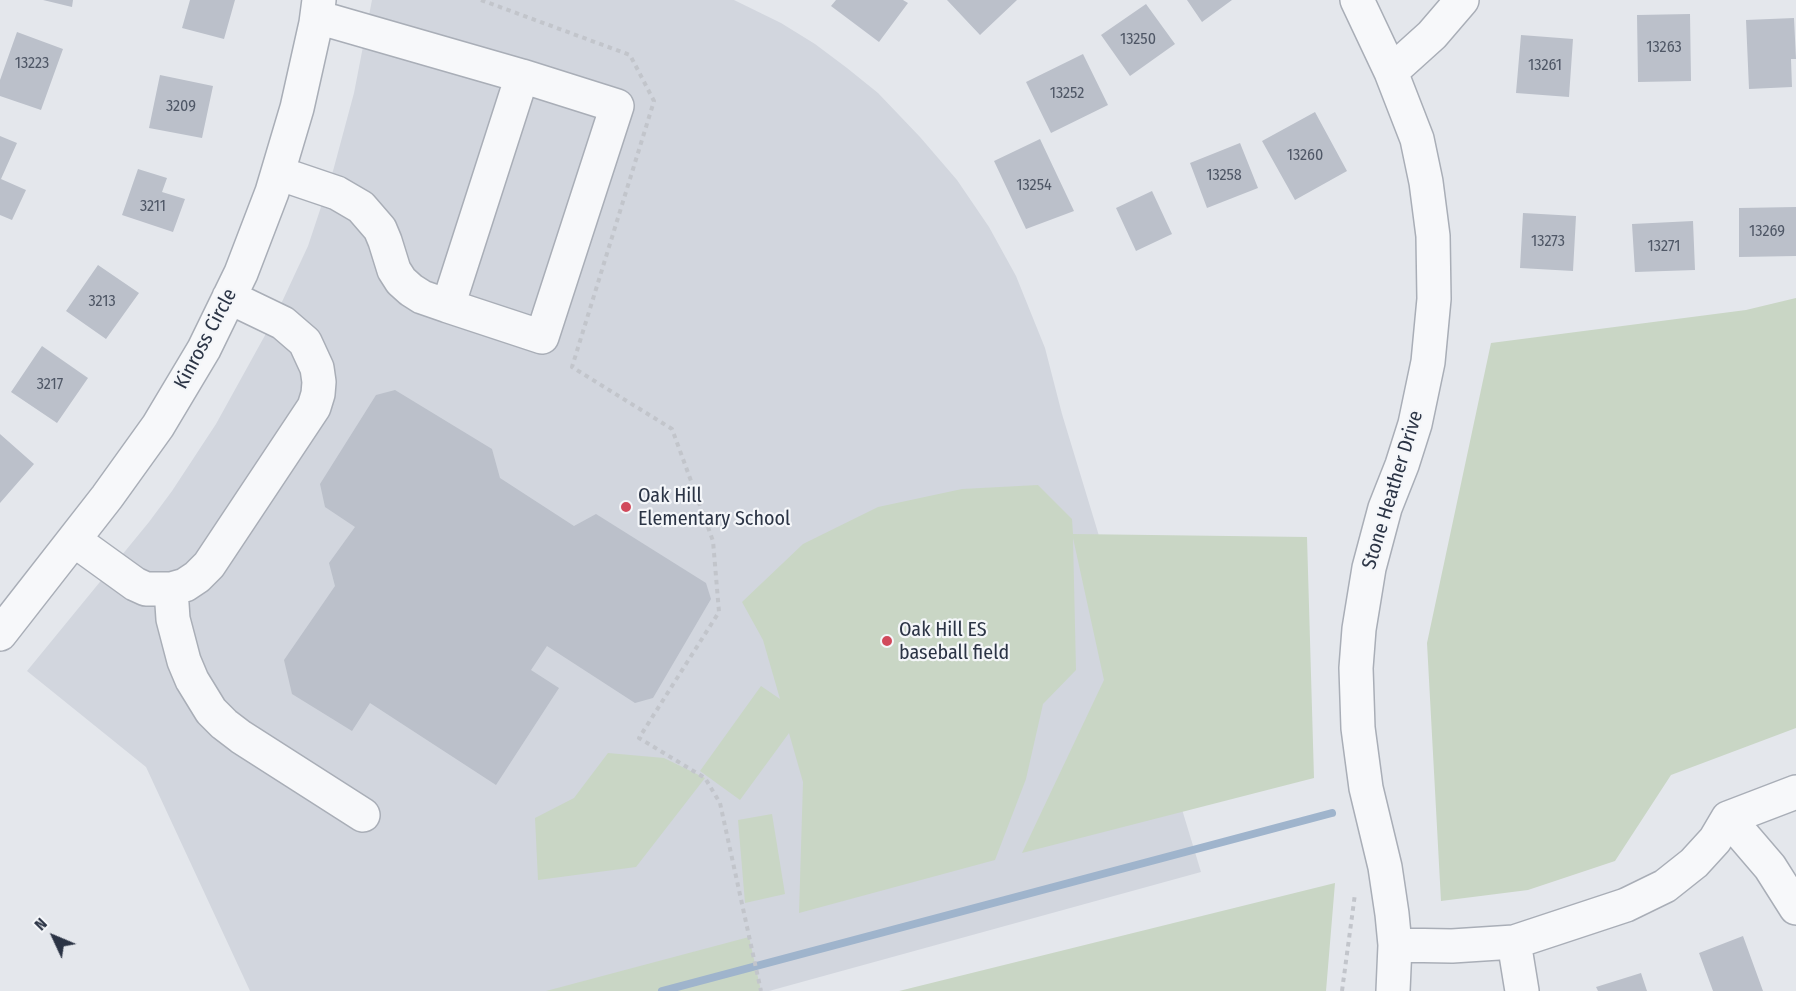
<!DOCTYPE html>
<style>
body{margin:0}
#map{position:relative;width:1796px;height:991px;overflow:hidden;background:#e4e7ec;font-family:"Fira Sans Condensed",sans-serif}
canvas{display:block}
.north{position:absolute;left:24px;top:907px;width:60px;height:60px;-webkit-text-stroke:4px #f4f6f9;paint-order:stroke;rotate:314deg;font-size:16px;font-weight:700;line-height:24px;text-align:center;color:#2b3445}
.north::after{content:'';display:block;margin:auto;width:21px;height:27px;background:#2b3445;clip-path:polygon(50% 0,100% 100%,50% 72%,0 100%)}
</style>
<div id="map">
<canvas width="1796" height="991"></canvas>
<div class="north">N</div>
</div>
<script>
const c = document.querySelector('canvas').getContext('2d');
c.lineJoin = 'round';
function paint(path, color) { c.fillStyle = color; c.fill(path, 'evenodd'); }
const poly = rows => new Path2D(rows.map(r => 'M' + r).join(''));
function strokePath(path, color, width, dash) { c.strokeStyle = color; c.lineWidth = width; c.lineCap = dash ? 'butt' : 'round'; c.setLineDash(dash || []); c.stroke(path); }
function write(font, color, halo, rows, align = 'center') {
  c.font = font + ' "Fira Sans Condensed",sans-serif'; c.lineWidth = 4.5; c.setLineDash([]); c.textBaseline = 'middle'; c.strokeStyle = halo; c.fillStyle = color; for (const [text, x, y, turn = 0] of rows) {
    c.save(); c.translate(x, y); c.rotate((+turn || 0) * Math.PI / 180); c.textAlign = isNaN(turn) ? turn : align; if (halo) c.strokeText(text, 0, 0); c.fillText(text, 0, 0); c.restore();
  }
}
const built = poly([
 [372,0,734,0,781,23,815,44,847,68,878,93,920,137,957,180,989,227,1016,276,1045,348,1062,414,1201,872,769,991,250,991,146,767,27,671,149,522,172,491,216,424,274,319,308,246,333,171,354,93]
]);
const green = poly([
 [1796,298,1796,728,1671,775,1615,861,1528,890,1441,901,1427,643,1491,343,1746,310],
 [1038,485,1072,519,1073,534,1307,537,1314,778,1022,853,1104,680,1073,538,1076,670,1043,704,1026,779,995,860,799,913,803,782,789,733,740,800,700,771,761,686,780,699,763,640,742,602,803,544,878,507,962,489],
 [608,753,664,758,705,778,636,867,538,880,535,818,574,798],
 [772,814,785,894,745,903,738,820],
 [1335,883,1326,991,899,991],
 [749,937,761,991,546,991]
]);
const stream = poly([
 [662,991,1332,813]
]);
const building = poly([
 [43,0,73,0,72,7],
 [190,0,235,0,224,39,182,28],
 [836,0,903,0,908,3,879,42,831,6],
 [947,0,1017,0,980,35],
 [1187,0,1232,0,1202,22],
 [1146,4,1175,44,1130,76,1101,35],
 [1690,14,1691,81,1638,82,1637,15],
 [1794,18,1796,59,1791,59,1792,87,1749,89,1746,20],
 [17,32,63,49,41,110,0,96,0,80],
 [1521,35,1573,39,1569,97,1516,93],
 [1083,54,1108,105,1051,133,1026,82],
 [160,75,213,86,202,138,149,128],
 [1315,112,1347,171,1295,200,1262,141],
 [0,136,17,143,1,179,26,190,12,220,0,215],
 [1040,139,1074,211,1026,229,994,161],
 [1240,143,1258,188,1207,208,1190,163],
 [138,169,167,178,162,192,185,199,173,232,122,215],
 [1152,191,1172,234,1136,251,1116,208],
 [1796,207,1796,256,1739,257,1739,208],
 [1523,213,1576,216,1573,271,1520,268],
 [1693,221,1695,270,1635,272,1632,224],
 [98,265,139,293,106,339,66,311],
 [42,346,88,378,57,423,11,392],
 [395,390,492,449,500,478,574,526,596,514,706,583,711,599,653,698,635,703,547,646,531,670,559,688,496,785,370,703,352,731,292,694,284,660,335,586,329,563,355,527,325,507,320,484,376,395],
 [0,434,34,464,0,503],
 [1743,936,1763,991,1713,991,1699,953],
 [1641,973,1647,991,1598,991,1596,987]
]);
const path = poly([
 [481,0,630,55,654,101,572,367,672,429,713,541,719,612,639,738,705,778,720,803,761,991],
 [1342,991,1355,894]
]);
const minor = poly([
 [1357,0,1391,72,1417,139,1426,182,1433,236,1434,299,1428,362,1415,424,1402,465,1385,508,1369,568,1359,629,1356,668,1358,728,1366,788,1385,867,1392,914,1395,945,1393,991],
 [317,17,522,76,617,106,542,337,448,306,522,76],
 [1391,72,1432,35,1462,0],
 [278,173,337,193,361,207,380,229,385,241,394,270,401,281,411,290,422,297,448,306],
 [74,540,135,584,146,589,171,589,173,619,184,661,192,680,211,711,224,724,241,737,363,815],
 [171,589,185,585,197,577,209,565,314,407,318,394,319,382,317,368,305,342,283,323,229,297],
 [0,634,107,497,158,426,204,349,241,273,272,192,297,108,316,23,319,0],
 [1728,818,1770,867,1796,908],
 [1514,942,1522,991],
 [1395,945,1452,946,1514,942,1626,905,1665,886,1694,863,1715,840,1728,818,1796,792]
]);
const markers = [
 [626,507,6,"#d1495b"],
 [887,641,6,"#d1495b"]
];
const numberNames = [
 ["13250",1138,40],
 ["13263",1664,48],
 ["13223",32,64],
 ["13261",1545,66],
 ["13252",1067,94],
 ["3209",181,107],
 ["13260",1305,156],
 ["13258",1224,176],
 ["13254",1034,186],
 ["3211",153,207],
 ["13269",1767,232],
 ["13273",1548,242],
 ["13271",1664,247],
 ["3213",102,302],
 ["3217",50,385]
];
const streetNames = [
 ["Kinross Circle",206,339,-62],
 ["Stone Heather Drive",1393,490,-73]
];
const poiNames = [
 ["Oak Hill",638,496],
 ["Elementary School",638,519],
 ["Oak Hill ES",899,630],
 ["baseball field",899,653]
];
paint(built, '#d2d6de');
paint(green, '#c9d6c5');
strokePath(stream, '#9fb4cc', 8);
paint(building, '#bbc0ca');
strokePath(minor, '#a9aeb7', 36);
strokePath(path, '#c2c5cb', 4, [4.5, 4.5]);
strokePath(minor, '#f7f8fa', 33);
for (const [x, y, r, color] of markers) { const dot = new Path2D(); dot.arc(x, y, r, 0, 2 * Math.PI); c.fillStyle = color; c.fill(dot); strokePath(dot, '#f4f6f9', 2); }
write('16px', '#4f5766', null, numberNames);
write('20px', '#2b3445', '#f4f6f9', streetNames);
write('20px', '#2b3445', '#f4f6f9', poiNames, 'left');
</script>
